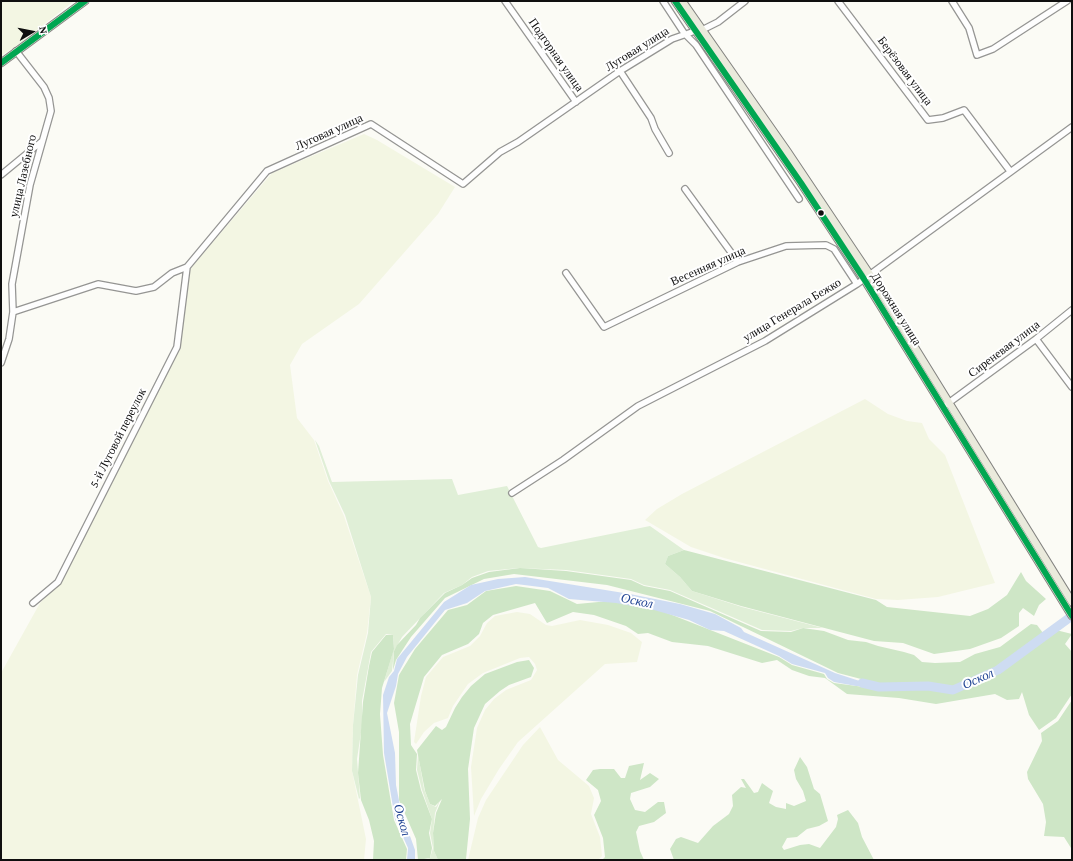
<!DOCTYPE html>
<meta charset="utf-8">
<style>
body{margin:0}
#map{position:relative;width:1073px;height:861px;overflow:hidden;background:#fbfbf5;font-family:"Crimson Pro",serif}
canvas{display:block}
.frame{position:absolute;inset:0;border:2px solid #0f0f0f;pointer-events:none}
.north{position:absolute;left:12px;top:12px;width:40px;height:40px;-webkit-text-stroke:3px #fff;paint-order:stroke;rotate:80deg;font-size:11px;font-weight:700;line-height:16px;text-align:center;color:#0f0f0f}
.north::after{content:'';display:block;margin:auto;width:14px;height:18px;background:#0f0f0f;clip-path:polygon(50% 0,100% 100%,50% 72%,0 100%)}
</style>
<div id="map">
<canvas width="1073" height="861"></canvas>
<div class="frame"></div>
<div class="north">N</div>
</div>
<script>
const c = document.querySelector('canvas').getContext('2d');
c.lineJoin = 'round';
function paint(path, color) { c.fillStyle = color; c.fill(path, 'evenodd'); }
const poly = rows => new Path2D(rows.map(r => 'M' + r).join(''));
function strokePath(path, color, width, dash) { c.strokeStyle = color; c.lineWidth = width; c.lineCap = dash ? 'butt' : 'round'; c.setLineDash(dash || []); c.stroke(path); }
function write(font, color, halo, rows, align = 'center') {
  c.font = font + ' "Crimson Pro",serif'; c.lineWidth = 4; c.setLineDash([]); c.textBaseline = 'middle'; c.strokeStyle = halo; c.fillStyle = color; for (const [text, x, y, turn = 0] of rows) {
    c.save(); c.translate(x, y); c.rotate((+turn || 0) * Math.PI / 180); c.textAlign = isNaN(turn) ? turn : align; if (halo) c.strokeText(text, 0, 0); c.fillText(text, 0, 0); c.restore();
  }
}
const farmland = poly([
 [1,1,74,1,19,44,1,56],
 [364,134,377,140,455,187,438,214,359,304,302,344,290,365,297,418,314,440,328,481,344,516,371,597,367,633,357,675,353,725,352,771,366,839,364,860,1,860,1,673,40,603,58,584,101,505,179,349,190,269,272,173],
 [865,399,888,414,907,421,922,423,929,439,945,455,995,583,938,597,898,600,876,599,724,558,691,547,645,520,657,509,682,494],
 [517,612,530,614,546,625,552,626,580,620,608,625,631,633,642,642,637,662,605,664,518,742,499,769,481,799,474,816,471,767,477,728,485,710,494,699,506,690,531,680,537,670,535,664,529,657,520,658,483,673,468,684,453,706,448,718,434,723,424,732,416,744,414,742,421,696,426,677,443,657,470,646,480,636,487,623,495,616],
 [540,727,558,760,589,786,594,798,591,814,600,837,602,856,598,860,468,860,478,818,486,800,523,745]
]);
const green = poly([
 [315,440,319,446,332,482,452,479,458,495,507,486,538,547,541,548,650,526,684,550,668,556,665,564,680,577,692,591,742,607,823,628,803,628,791,631,762,630,670,590,644,585,631,579,566,570,519,568,488,571,472,577,462,585,444,593,402,637,394,651,392,671,384,682,394,648,393,635,386,634,371,652,362,701,362,726,357,759,360,798,359,799,352,771,353,725,358,675,368,633,371,597,345,515,329,481],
 [418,754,424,789,430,804,436,807,441,798,435,813,433,833,434,851,438,860,424,860,430,858,433,848,430,833,432,819,422,790,417,770]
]);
const forest = poly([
 [684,550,876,600,887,607,970,616,988,609,1007,595,1021,572,1026,581,1046,599,1039,605,1034,616,1023,608,1019,613,1019,626,1001,638,970,649,934,654,903,643,874,641,741,606,692,591,680,577,665,564,668,556],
 [520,568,566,571,631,580,644,586,670,591,761,631,791,632,803,628,824,631,848,640,866,642,878,646,904,652,914,655,922,662,935,663,960,662,975,654,1000,647,1031,624,1037,625,1043,633,994,668,952,687,930,684,884,685,838,673,710,611,607,585,514,574,484,579,445,598,411,637,396,660,393,670,394,651,397,645,416,625,420,618,445,593,462,585,472,578,489,572],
 [516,586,550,591,577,604,609,601,662,611,779,657,792,665,824,674,827,679,834,683,879,689,928,689,954,691,999,671,1054,631,1060,631,1072,634,1065,644,1072,652,1072,694,1056,718,1039,730,1029,715,1022,692,1019,699,1007,700,995,694,936,704,899,698,847,694,825,678,809,676,792,670,777,660,762,663,708,646,672,642,648,633,638,634,626,626,594,615,573,612,547,623,535,603,493,615,483,623,479,634,468,644,442,655,424,677,410,724,411,745,417,754,416,770,421,790,432,819,429,833,432,848,430,858,418,860,416,839,399,800,399,732,394,703,399,675,415,649,448,610,467,605,486,591],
 [386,635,393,635,394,649,382,688,380,714,383,755,394,820,407,849,406,860,373,860,374,841,369,820,361,800,358,773,363,702,369,666,372,652],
 [529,660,534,668,531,677,509,685,500,691,485,704,474,728,468,769,470,819,466,859,438,860,434,851,433,833,436,813,442,799,435,806,430,804,425,791,417,750,436,726,442,730,446,727,455,708,462,697,471,686,485,674,517,662],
 [1072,700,1072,858,1071,848,1064,837,1044,836,1046,822,1043,804,1028,779,1027,772,1042,741,1041,733,1058,721],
 [800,757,807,767,814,789,820,794,828,821,819,826,807,829,797,837,787,838,782,847,784,850,800,845,809,844,820,848,836,827,838,819,837,815,848,810,858,823,862,837,874,860,674,860,670,849,676,839,681,837,698,843,713,826,729,814,733,806,732,795,741,787,746,788,741,779,744,779,754,793,758,792,762,783,773,791,769,803,776,807,786,809,786,803,794,806,806,801,803,791,796,779,794,770],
 [644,763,640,780,650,773,659,779,650,787,631,793,630,799,635,810,645,812,658,802,664,802,666,813,654,822,639,826,636,832,640,851,644,860,602,860,605,857,603,838,594,815,601,801,598,790,586,780,593,770,600,769,614,769,621,778,625,778,629,766]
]);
const water = poly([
 [525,577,630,594,680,604,715,614,741,628,744,632,835,673,875,686,856,686,834,682,828,678,825,673,792,664,779,656,724,631,710,630,689,620,654,610,616,603,569,599,548,588,516,584,485,591,467,603,445,610,407,657,398,674,396,686,387,713,395,753,396,785,401,811,415,850,415,860,407,860,408,848,395,819,384,753,383,695,389,677,394,671,397,659,444,602,471,585,498,579]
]);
const river = poly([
 [862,683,879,687,928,686,953,690,998,670,1072,616]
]);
const minor = poly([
 [505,1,576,102],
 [663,1,684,33,696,45,799,199],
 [838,1,928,120,943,118,964,110,1010,171],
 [952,1,969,28,977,55,993,49,1067,1],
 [702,30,718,22,745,1],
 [620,71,651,118,655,129,669,153],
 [1,175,41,142],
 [685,189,738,262],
 [566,273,604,327,738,262,786,246,826,245,834,249,857,284],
 [13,312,98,284,136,291,154,287,172,273,187,267,267,171,371,124,463,184,500,152,518,142,620,71,672,39,695,31],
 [1036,339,1072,387],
 [1,363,9,339,13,312,12,284,30,185,51,111,49,98,44,87,16,51],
 [943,407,1036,339,1072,310],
 [512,493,563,460,638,406,765,341,857,284,1072,127],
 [33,603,58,582,177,347,187,267]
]);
const major = poly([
 [675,1,801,183,864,279,1072,616],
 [682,1,787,151,870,275,1072,602],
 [1,63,85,1]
]);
const bus1 = poly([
 [675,1,801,183,864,279,1072,616],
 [1,63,85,1]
]);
const markers = [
 [821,213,3.5,"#0f0f0f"]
];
const streetNames = [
 ["Луговая улица",637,49,-32],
 ["Подгорная улица",556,55,55],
 ["Берёзовая улица",905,71,53],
 ["Луговая улица",329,132,-24],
 ["улица Лазебного",23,176,-77],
 ["Весенняя улица",708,266,-24],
 ["Дорожная улица",896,309,58],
 ["улица Генерала Бежко",792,310,-31],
 ["Сиреневая улица",1004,349,-37],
 ["5-й Луговой переулок",118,438,-63]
];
const waterNames = [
 ["Оскол",637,601,12],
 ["Оскол",978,679,-24],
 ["Оскол",402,820,74]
];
paint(farmland, '#f3f6e3');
paint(green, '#e0efd7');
paint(forest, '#cee6c6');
paint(water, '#cedcf2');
strokePath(river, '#cedcf2', 9);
strokePath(minor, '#959593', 8);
strokePath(major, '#838380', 9);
strokePath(minor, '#fefefe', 5.5);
strokePath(major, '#eaeadc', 7);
strokePath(bus1, '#00a651', 6);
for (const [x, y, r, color] of markers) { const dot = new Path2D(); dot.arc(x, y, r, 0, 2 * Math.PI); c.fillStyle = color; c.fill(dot); strokePath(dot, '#fff', 1.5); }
write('12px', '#0f0f0f', '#fff', streetNames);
write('italic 13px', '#234695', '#fff', waterNames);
</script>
